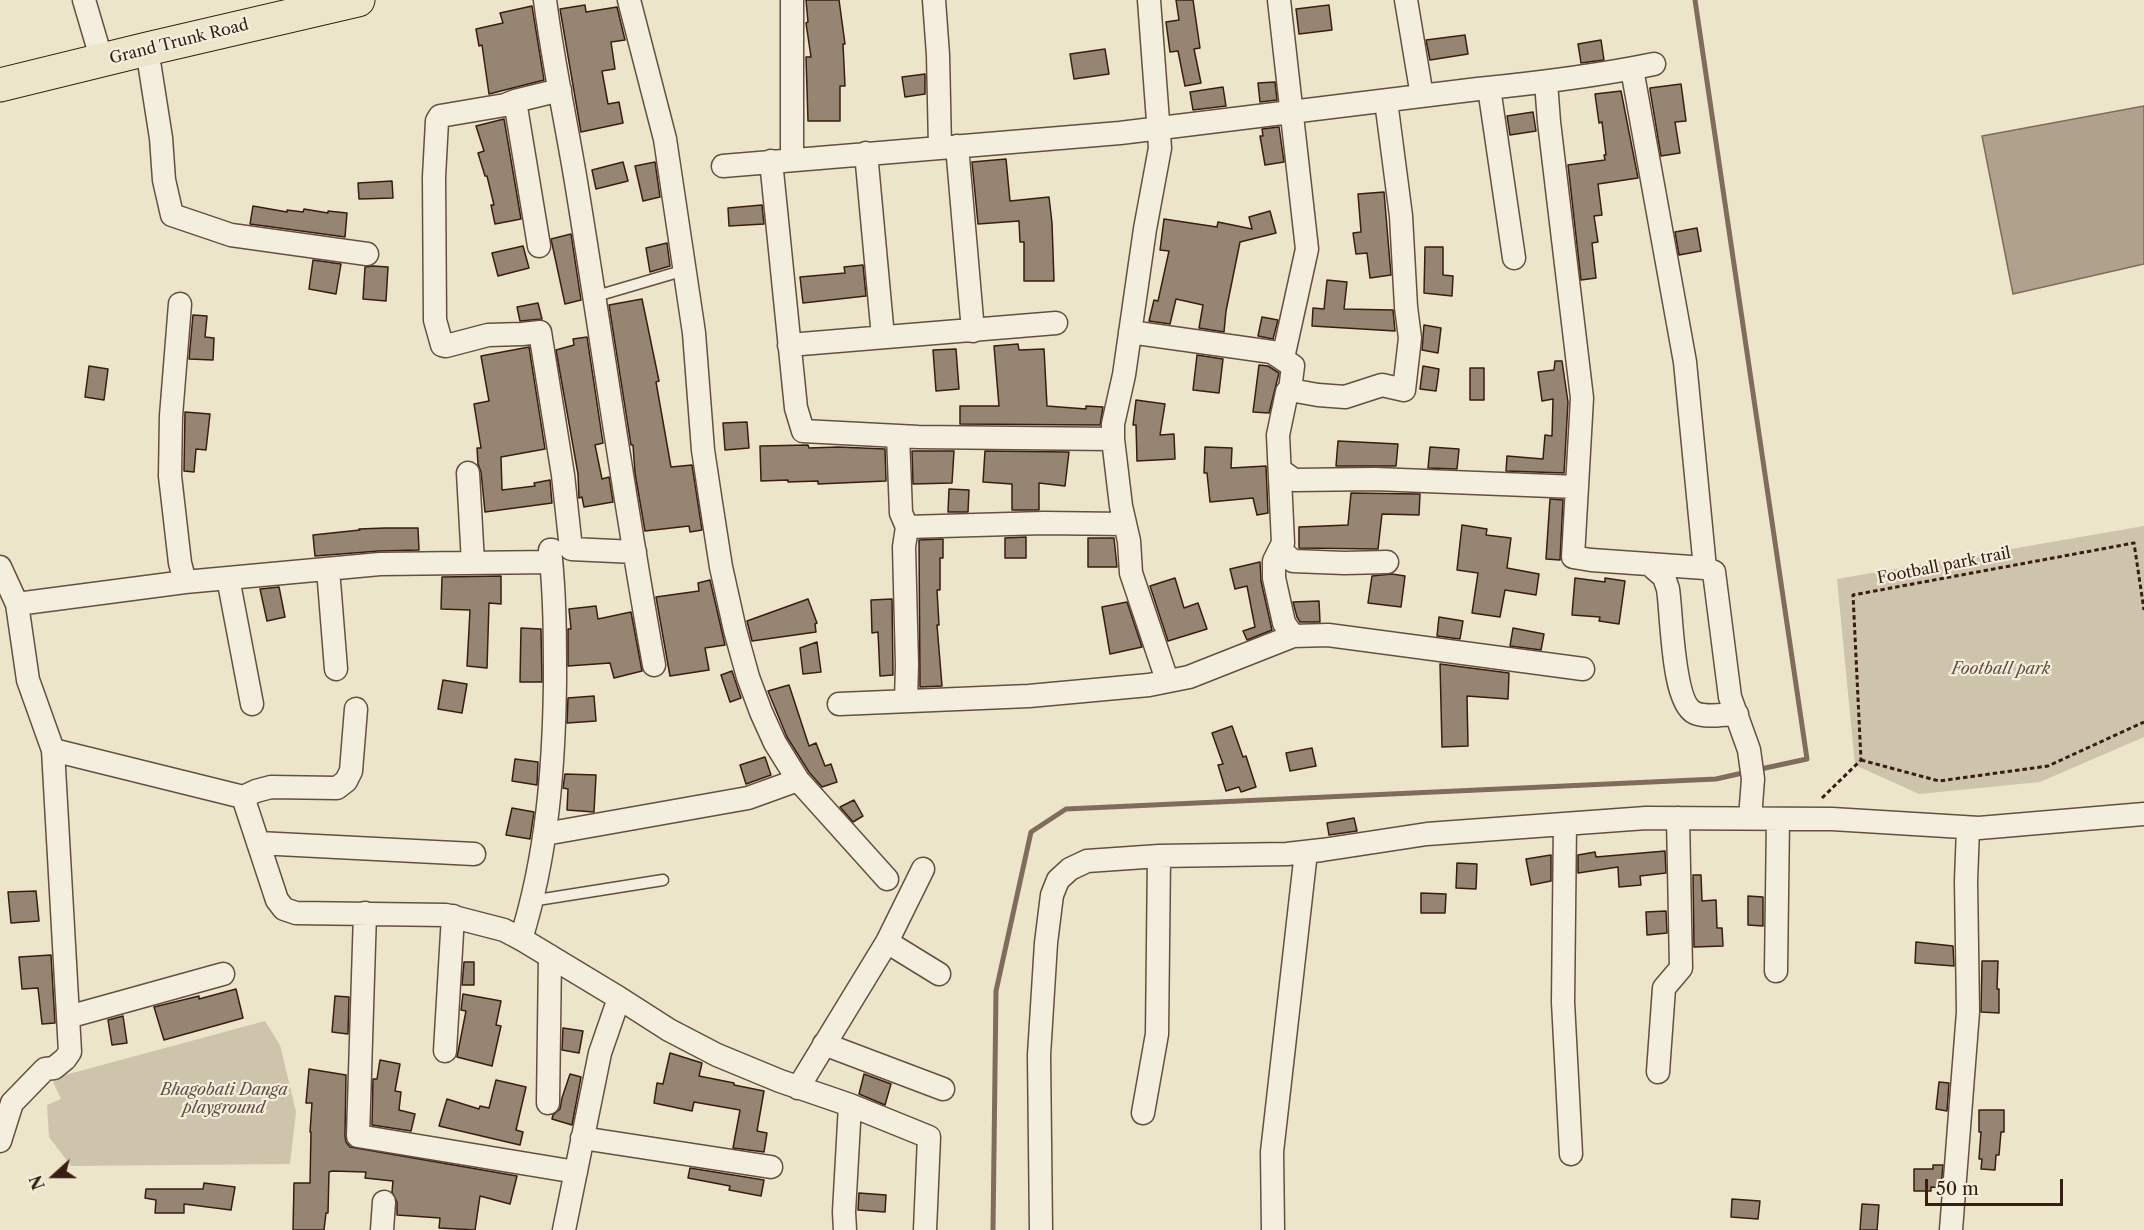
<!DOCTYPE html>
<html>
<head>
<meta charset="utf-8">
<style>
	body { margin:0 }
	#map { position:relative; width:2144px; height:1230px; overflow:hidden; background:#ede5ca; font-family:"Libre Caslon Text",serif }
	canvas { display:block }
	.north { position:absolute; left:24px; top:1146px; width:60px; height:60px; -webkit-text-stroke:4px #f3eedd; paint-order:stroke; rotate:249deg; font-size:16px; font-weight:700; line-height:24px; text-align:center; color:#381d13 }
	.north::after { content:''; display:block; margin:auto; width:21px; height:27px; background:#381d13; clip-path:polygon(50% 0,100% 100%,50% 72%,0 100%) }
	.scale { position:absolute; left:1925px; top:1179px; width:138px; height:27px; box-sizing:border-box; border:3px solid #381d13; border-top:0; padding-left:8px; font-size:18px; line-height:21px; white-space:nowrap; color:#381d13; -webkit-text-stroke:4px #f3eedd; paint-order:stroke }
</style>
</head>
<body>
<div id="map">
<canvas width="2144" height="1230"></canvas>
<div class="north">N</div>
<div class="scale">50 m</div>
</div>
<script>
const g = document.querySelector('canvas').getContext('2d');
g.lineJoin = 'round';
function fillPath(path, color) {
  g.fillStyle = color;
  g.fill(path, 'evenodd');
}
function strokePath(path, color, width, dash) {
  g.strokeStyle = color;
  g.lineWidth = width;
  g.lineCap = dash ? 'butt' : 'round';
  g.setLineDash(dash || []);
  g.stroke(path);
}
function drawText(font, color, halo, rows, align = 'center') {
  g.font = font + ' "Libre Caslon Text",serif';
  g.lineWidth = 4.5;
  g.setLineDash([]);
  g.textBaseline = 'middle';
  g.strokeStyle = halo;
  g.fillStyle = color;
  for (const [text, x, y, turn = 0] of rows) {
    g.save();
    g.translate(x, y);
    g.rotate((+turn || 0) * Math.PI / 180);
    g.textAlign = isNaN(turn) ? turn : align;
    if (halo) g.strokeText(text, 0, 0);
    g.fillText(text, 0, 0);
    g.restore();
  }
}
fillPath(new Path2D(`
	M2144,526V737L2040,782L1919,794L1855,765L1837,579Z
	M265,1021L280,1045L296,1112L290,1164L71,1166L49,1137L47,1105L61,1099L53,1082L65,1075Z`), '#cec3ab');
const water = new Path2D(`
	M2144,106V264L2013,294L1982,136Z`);
fillPath(water, '#afa18c');
strokePath(water, '#7f6c5c', 1.5);
strokePath(new Path2D(`
	M1695,0L1807,759L1756,770
	M993,1230L996,991L1031,832L1066,809L1716,779L1747,772`), '#7f6c5c', 5);
const building = new Path2D(`
	M806,0H839L845,44H843L845,86H840V121H808L806,57H811L806,23L808,22Z
	M1176,0H1193L1200,48L1194,49L1201,83L1185,86L1178,51L1170,52L1166,22L1179,20Z
	M585,5L586,12L617,7L625,40L611,42L615,69L602,71L608,104L619,102L623,123L581,132L560,9Z
	M1329,5L1332,30L1299,34L1296,9Z
	M532,6L544,80L489,94L482,45L479,46L476,29L503,23L500,13Z
	M1465,35L1468,54L1430,60L1426,40Z
	M1601,40L1604,60L1581,63L1578,44Z
	M1105,49L1109,74L1074,79L1070,54Z
	M925,74V94L905,97L902,77Z
	M1275,82L1277,100L1260,102L1258,83Z
	M1681,84L1686,121L1675,122L1680,153L1661,156L1650,90V88Z
	M1223,87L1226,106L1193,110L1190,92Z
	M1621,91L1638,178L1598,184L1602,215L1594,216L1598,242L1592,243L1596,278L1581,280L1568,165L1605,160L1604,155H1606L1602,122L1599,123L1595,94Z
	M1533,112L1536,131L1510,135L1507,116Z
	M504,119L521,219L495,224L491,205H494L487,176H485L478,153L484,151L476,126Z
	M1279,127L1284,162L1265,165L1260,136H1263L1262,129Z
	M1006,159L1010,201L1049,197L1052,223L1054,281H1024V242H1020L1019,221L978,224L972,162Z
	M623,162L628,181L596,189L592,170Z
	M655,162L660,197L643,201L635,166Z
	M392,181L393,198L359,199L358,183Z
	M1384,192L1391,275L1370,278L1367,253L1356,254L1353,233L1361,232L1358,194Z
	M762,205L764,224L729,226L728,208Z
	M253,206L287,212V210L303,212L304,209L328,213V211L347,213L345,237L250,224Z
	M1270,211L1276,233L1240,242L1226,311L1224,332L1199,328L1203,305L1176,299L1170,324L1149,321L1154,300L1158,301L1169,251L1160,250L1164,219L1217,227L1218,222L1252,229L1249,217Z
	M1697,228L1701,251L1679,255L1675,232Z
	M571,234L581,300L565,304L551,239Z
	M667,243L670,266L650,272L646,248Z
	M523,246L529,268L498,276L492,253Z
	M1425,247H1443V275L1453,276L1452,296L1424,293Z
	M313,260L341,264L336,294L309,289Z
	M863,265L866,296L803,303L800,277L845,273L844,267Z
	M373,266L388,267L386,301L363,299L365,267Z
	M1327,280L1347,282L1344,309L1393,310L1395,331L1312,326L1313,308L1324,309Z
	M642,299L659,381L656,382L671,467L692,465L702,530L690,532L689,526L645,531L635,473L633,445H631L609,305Z
	M538,303L542,319L520,321L517,307Z
	M193,315L207,316L205,337L214,338L213,360L189,359Z
	M1262,317L1278,320L1273,339L1258,336Z
	M1424,325L1441,328L1438,353L1422,350Z
	M587,337L603,443L595,445L602,479L609,477L613,502L584,507L582,497L579,498L578,474L556,350L574,345L573,339Z
	M1018,344L1019,350L1044,349L1047,406L1086,409V406L1103,407L1100,425L960,424V406H999L994,346Z
	M529,347L545,449L501,457L502,490L535,486L534,483L550,480L552,503L485,512L481,472L478,464L477,448H481L474,404L489,401L481,356Z
	M956,349L959,389L936,391L933,350Z
	M1197,355L1223,359L1219,393L1193,390Z
	M1555,361H1562L1568,402L1564,473L1506,471L1507,456L1543,459L1545,435L1552,436L1553,399L1542,401L1538,372L1554,370Z
	M1259,365L1268,366L1279,373L1269,413L1253,412Z
	M89,366L108,369L104,400L85,397Z
	M1423,366L1439,369L1436,391L1420,389Z
	M1470,368H1484V400H1470Z
	M1136,400L1165,404L1160,435L1174,434L1175,459L1137,461L1136,425H1133Z
	M185,412L210,414L206,450L196,449L194,472L184,471Z
	M747,422L749,448L725,450L723,423Z
	M1338,441L1398,444L1396,466H1336Z
	M808,445L809,448L838,447L885,449L886,481L818,484V481L788,482V480L761,481L760,446Z
	M1205,447L1232,448L1231,468L1266,466L1268,513L1257,515L1253,498L1210,502L1207,473H1204Z
	M1430,447L1459,449L1457,469L1428,468Z
	M912,451H954L952,483L913,484Z
	M985,451L1069,452L1065,486L1039,483V510H1012V484L983,482Z
	M949,489L969,490L968,512H948Z
	M1351,493L1420,494L1419,515L1382,514L1378,549L1299,548V527L1348,525Z
	M1550,499L1563,500L1560,560L1546,559Z
	M1462,525L1487,529L1486,535L1511,538L1507,568L1539,574L1536,595L1505,590L1500,617L1472,613L1478,573L1457,570Z
	M385,528H418L419,550L379,551L315,556L313,535L360,530L359,529Z
	M1026,537V558H1005V538Z
	M1088,538H1114L1117,567H1088Z
	M943,539V558H940V590H937L939,625H937L942,686L920,687L919,540Z
	M1260,562L1261,581L1272,630L1247,640L1243,631L1255,627L1247,586L1235,589L1230,569Z
	M1392,574L1405,576L1401,607L1368,603L1372,576Z
	M501,576V604L489,603L487,668L467,666L470,610L441,609L442,577Z
	M1175,578L1184,608L1198,603L1207,629L1168,641L1150,586Z
	M1575,578L1605,582V578L1625,581L1619,624L1599,621L1600,617L1572,615Z
	M710,580L725,645L705,648L709,670L670,676L656,597L699,591L698,583Z
	M279,587L285,617L267,621L260,589Z
	M808,599L817,623L815,624L816,632L752,641L747,621Z
	M892,599L893,675L880,676L878,632L872,633L871,600Z
	M1319,601L1320,622H1300L1297,617L1293,602Z
	M1127,602L1142,647L1110,654L1102,607Z
	M596,606L598,619L631,612L642,671L614,678L610,663L568,666V629H571L569,609Z
	M1439,617L1463,621L1460,639L1437,636Z
	M521,628L541,629L542,682H520Z
	M1513,628L1544,634L1541,650L1510,646Z
	M817,642L821,672L803,674L800,648Z
	M1440,664L1509,673L1508,699L1467,696L1468,746L1442,747Z
	M732,671L741,698L730,702L721,675Z
	M443,680L467,684L462,713L438,709Z
	M789,685L809,746L816,743L825,766L831,764L837,782L822,787L809,772L787,737L768,691Z
	M594,696L596,721L567,723L568,698Z
	M1232,726L1243,757L1246,756L1256,787L1241,792L1239,787L1226,791L1218,765L1223,764L1212,733Z
	M1312,748L1316,766L1290,771L1286,753Z
	M765,757L771,775L746,784L740,765Z
	M515,759L538,762L537,785L512,781Z
	M565,774L596,775L594,812L567,810L568,789L563,788Z
	M854,800L863,816L853,822L840,807Z
	M512,808L534,812L530,839L506,835Z
	M1354,818L1357,831L1329,835L1327,823Z
	M1665,851L1666,873L1640,876L1641,885L1619,887L1618,867L1578,873V855L1595,852L1596,857Z
	M1551,855V881L1531,885L1526,859Z
	M1457,863L1477,864L1476,889L1456,888Z
	M1693,875H1701L1702,901L1716,900L1717,928H1722L1723,946L1694,947Z
	M36,891L39,921L11,923L8,892Z
	M1421,893L1446,894L1445,913H1421Z
	M1748,896L1763,897V926L1748,925Z
	M1666,911L1667,933L1647,935L1646,912Z
	M1916,942L1953,946L1954,966L1915,963Z
	M51,955L55,1023L42,1024L38,988L22,989L19,957Z
	M1982,961H1998L1997,989H1999V1013L1981,1012Z
	M464,962H474V985H462Z
	M236,989L243,1018L164,1040L154,1007L199,996V999Z
	M463,994L501,1001L496,1025L501,1026L492,1066L457,1057L466,1011L461,1010Z
	M335,996L349,997L348,1034L332,1032Z
	M123,1016L127,1043L112,1045L108,1020Z
	M563,1028L583,1031L579,1053L562,1050Z
	M670,1053L702,1063L699,1076L734,1083V1085L764,1091L757,1131L767,1133L764,1152L733,1148L740,1110L694,1102L692,1111L654,1103L657,1083L663,1084Z
	M380,1060L400,1064L395,1091L401,1092L399,1110L415,1114L411,1131L372,1125L373,1079H377Z
	M309,1069L346,1075L345,1136L346,1142L350,1147L517,1176L510,1204L480,1196L475,1230L439,1228L440,1218L397,1215V1202L392,1192L393,1181L365,1178L366,1172L332,1171L329,1172L328,1213H326L324,1230H293L294,1183H310L311,1132H310L312,1103H306Z
	M570,1074L581,1077L572,1125L552,1119L553,1115L560,1109L562,1098Z
	M864,1074L891,1084L885,1105L859,1094Z
	M496,1080L526,1087L516,1130L523,1132L520,1145L439,1126L447,1099L479,1109L480,1106L489,1108Z
	M1939,1082L1949,1083L1947,1111L1936,1109Z
	M1979,1110H2004V1132H2001L1999,1155H1996L1995,1170L1981,1169L1982,1159H1979L1981,1132H1979Z
	M1933,1165H1943L1941,1188L1931,1187V1191H1914V1169H1933Z
	M690,1168L764,1180L761,1196L729,1190L730,1186L688,1178Z
	M204,1183L235,1187L231,1210L184,1204V1213H155L156,1200L145,1198L146,1189H203Z
	M859,1193L886,1195L885,1212L858,1210Z
	M1732,1199L1760,1201L1758,1219L1731,1217Z
	M1862,1204L1879,1205L1877,1230H1860Z`);
fillPath(building, '#968572');
strokePath(building, '#381d13', 1.5);
const lane = new Path2D(`
	M593,297L685,270
	M531,901L663,880`);
const street = new Path2D(`
	M84,0L102,61
	M545,0C553,63 567,126 577,188C603,347 625,506 654,665
	M629,0L665,139L694,333L703,450L711,503L721,567L735,630L748,677L761,712L775,743L798,780L887,879
	M934,0L938,55L940,147
	M1149,0L1160,148L1145,229L1124,375L1113,424V439L1121,506L1129,541L1131,573L1167,680
	M1279,0L1307,249L1283,358
	M1406,0L1422,96
	M147,49L161,138L164,180L172,215L231,235L367,254
	M1632,69L1685,362L1705,568
	M1546,82L1549,122L1582,398L1573,557L1591,560L1705,568L1714,572L1730,697L1749,750L1753,779L1750,818
	M1489,88L1514,258
	M560,90L515,101L505,105L440,116L437,121L434,177L435,320L442,345L446,346L488,335L522,334L540,332L563,475L571,549L635,552
	M515,101L539,246
	M957,146L973,331
	M866,153L883,337
	M792,159V0
	M771,161L796,408L803,431L918,437L1113,439
	M723,166L1120,133L1478,89C1538,83 1596,76 1654,64
	M180,304L171,416L170,476L180,563L185,582
	M1130,332L1272,352L1293,366L1290,390L1287,392L1278,435L1283,543L1274,561V578L1284,623L1293,636
	M789,345L1056,323
	M1290,390L1318,395L1345,397L1382,385L1404,390L1410,338L1406,307L1401,216L1386,101
	M898,436L901,513L907,527L904,547L907,665L906,700
	M1280,470L1294,480L1375,479L1577,487
	M468,473L473,563
	M907,527L1044,523L1125,524
	M1280,550L1293,561L1344,563L1387,562
	M1649,564L1664,577L1668,589C1672,614 1672,703 1695,713C1707,718 1725,714 1737,714
	M0,567L17,604L28,680L53,750L70,1052L65,1059L54,1068L45,1069L12,1103L0,1141
	M328,569L336,669
	M228,578L252,704
	M17,604L185,582L380,564L551,562
	M839,704L1029,696L1149,685L1189,677L1293,636L1328,635L1583,669
	M53,750L243,797L256,791L271,787L337,788L346,781L351,771L356,709
	M243,797L277,900L284,909L296,913L446,915L504,930L523,940L619,998L669,1030L717,1055L780,1081L850,1105L844,1212L845,1230
	M1565,824L1563,1002L1571,1154
	M545,834L748,798L798,780
	M258,843L474,854
	M365,913L358,1136L576,1172
	M521,939C547,856 554,768 555,682C555,638 555,594 550,550H552
	M887,942L939,974
	M1776,971L1778,819
	M68,1017L223,974
	M824,1044L943,1089
	M445,1051L453,916
	M1658,1072L1664,988L1681,968L1678,818
	M798,1088L887,942L923,869
	M548,1103L550,956
	M850,1105L929,1137L925,1230
	M1143,1113L1157,1034L1159,856
	M582,1138L771,1167
	M382,1230L384,1202
	M564,1230L600,1053L619,998
	M1041,1230L1039,1055L1046,943L1052,895L1058,880L1070,869L1087,861L1159,856L1287,854L1322,850L1427,834L1646,818L1832,819L1979,828L2144,814
	M1273,1230L1272,1152L1306,852
	M1951,1230L1968,1012L1966,881L1968,828`);
const primary = new Path2D(`
	M0,85L147,49L358,0`);
strokePath(lane, '#654f41', 13);
strokePath(street, '#654f41', 25);
strokePath(primary, '#381d13', 35);
strokePath(new Path2D(`
	M1861,760L1939,781L2048,766L2144,722
	M1822,798L1861,760L1853,595L2134,543L2144,610`), '#381d13', 3, [4.5, 3]);
strokePath(lane, '#f3eedd', 10);
strokePath(street, '#f3eedd', 22);
strokePath(primary, '#ede5ca', 33);
drawText('16px', '#381d13', '#f3eedd', [
	["Grand Trunk Road",179,42,-14],
	["Football park trail",1944,566,-11]
]);
drawText('italic 16px', '#654f41', '#f3eedd', [
	["Football park",2001,669],
	["Bhagobati Danga",224,1090],
	["playground",224,1108]
]);
</script>
</body>
</html>
